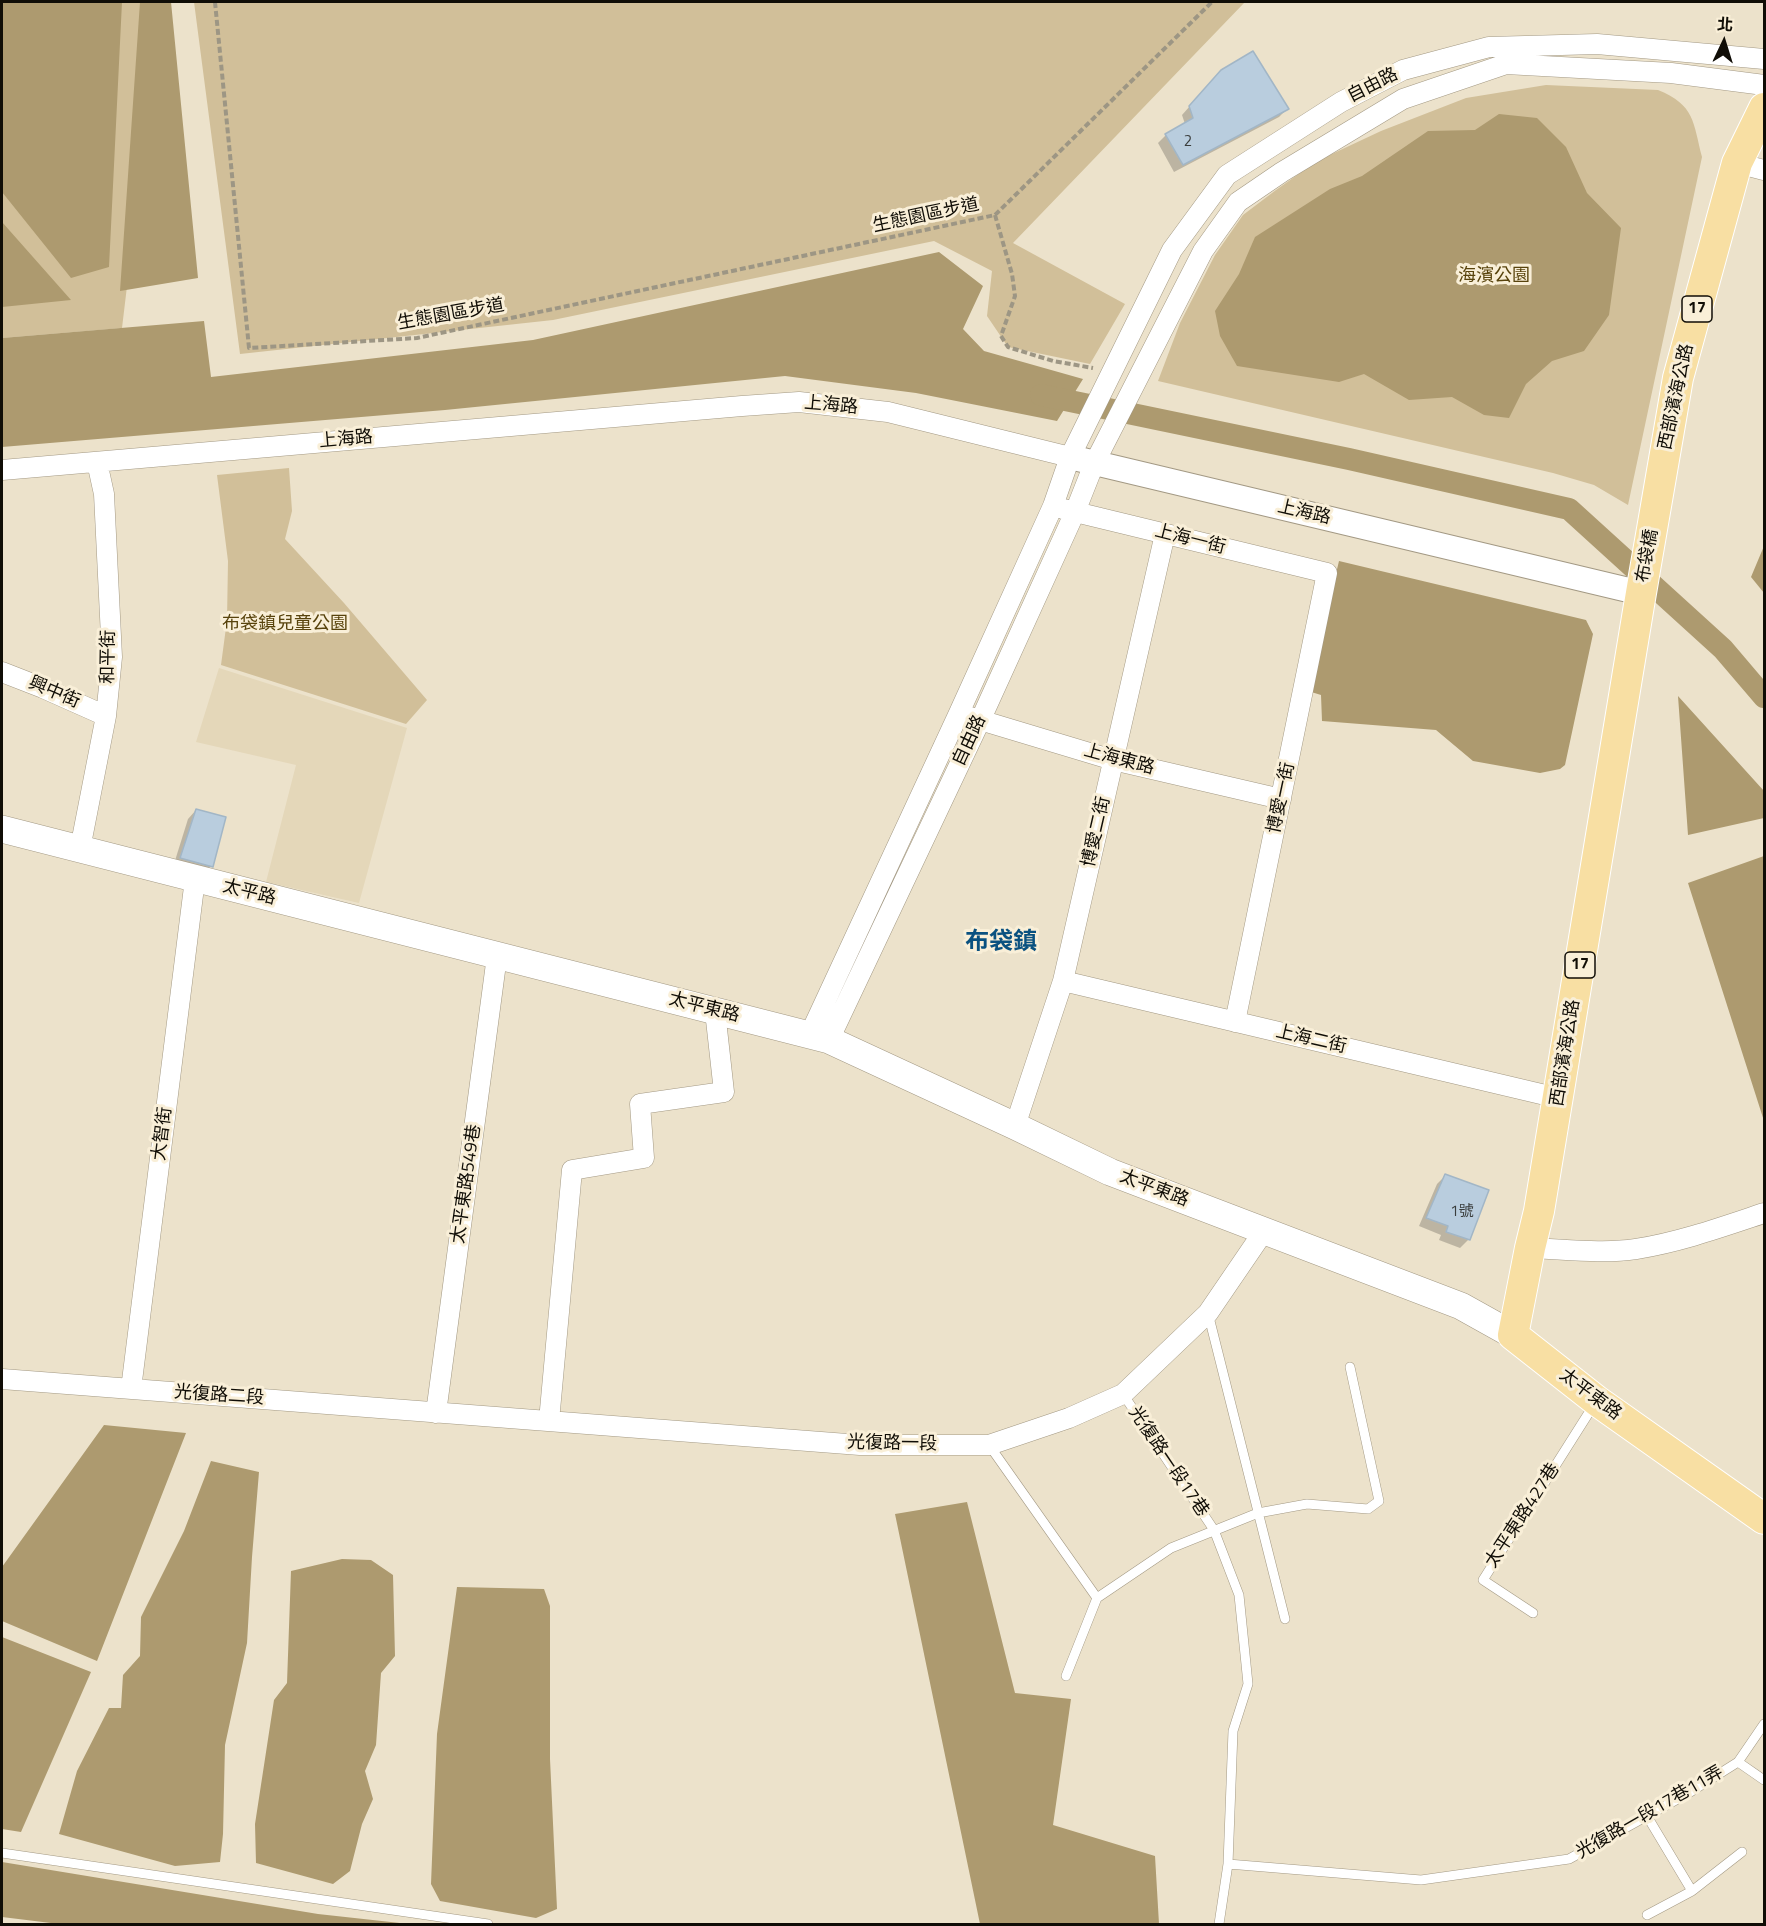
<!DOCTYPE html>
<html>
<head>
<meta charset="utf-8">
<style>
	body { margin:0 }
	#map { position:relative; width:1766px; height:1926px; overflow:hidden; background:#ece2cb; font-family:"Titillium Web","Noto Sans TC",sans-serif }
	canvas { display:block }
	.frame { position:absolute; inset:0; border:3px solid #100d06; pointer-events:none }
	.north { position:absolute; left:1694px; top:12px; width:60px; height:60px; -webkit-text-stroke:4px #f9efd8; paint-order:stroke; rotate:4deg; font-size:16px; font-weight:700; line-height:24px; text-align:center; color:#100d06 }
	.north::after { content:''; display:block; margin:auto; width:21px; height:27px; background:#100d06; clip-path:polygon(50% 0,100% 100%,50% 72%,0 100%) }
</style>
</head>
<body>
<div id="map">
<canvas width="1766" height="1926"></canvas>
<div class="frame"></div>
<div class="north">北</div>
</div>
<script>
const g = document.querySelector('canvas').getContext('2d');
g.lineJoin = 'round';
function fillPath(path, color) {
  g.fillStyle = color;
  g.fill(path, 'evenodd');
}
function strokePath(path, color, width, dash) {
  g.strokeStyle = color;
  g.lineWidth = width;
  g.lineCap = dash ? 'butt' : 'round';
  g.setLineDash(dash || []);
  g.stroke(path);
}
function drawText(font, color, halo, rows, align = 'center') {
  g.font = font + ' "Titillium Web","Noto Sans TC",sans-serif';
  g.lineWidth = 6;
  g.setLineDash([]);
  g.textBaseline = 'middle';
  g.strokeStyle = halo;
  g.fillStyle = color;
  for (const [text, x, y, turn = 0] of rows) {
    g.save();
    g.translate(x, y);
    g.rotate((+turn || 0) * Math.PI / 180);
    g.textAlign = isNaN(turn) ? turn : align;
    if (halo) g.strokeText(text, 0, 0);
    g.fillText(text, 0, 0);
    g.restore();
  }
}
fillPath(new Path2D(`
	M219,668L407,728L359,903L266,882L296,765L196,742Z`), '#e4d7b9');
fillPath(new Path2D(`
	M2,2H161L122,328L2,338Z
	M194,2H1245L1013,243L1125,304L1090,364L1008,347L987,316L992,271L934,241L553,320L240,354Z
	M1546,85L1658,90C1695,105 1693,122 1702,157L1628,505L1594,485L1553,473L1158,381L1180,323L1215,255L1243,215L1276,190L1317,161L1381,131L1466,98Z
	M289,468L292,511L285,539L344,603L427,700L406,724L221,665L227,620L228,561L217,475Z`), '#d1bf99');
fillPath(new Path2D(`
	M2,2H122L109,267L71,278L2,192Z
	M140,2H171L198,278L120,291Z
	M1499,114L1537,118L1566,147L1587,193L1621,228L1609,315L1584,351L1552,361L1526,384L1509,418L1484,415L1452,397L1409,400L1364,374L1339,382L1237,366L1220,336L1215,311L1239,274L1255,237L1330,189L1362,176L1428,131L1475,130Z
	M2,222L71,300L2,307Z
	M939,252L983,286L963,329L984,351L1083,379L1057,421L916,393L785,376L445,410L2,447V338L204,321L211,377L533,340Z
	M1764,546V593L1751,577Z
	M1339,561L1586,620L1593,634L1565,765L1560,769L1540,773L1473,761L1436,730L1322,721L1321,695L1308,691Z
	M1678,696L1764,791V818L1688,835Z
	M1764,856V1121L1688,883Z
	M104,1425L186,1433L97,1661L2,1621V1567Z
	M211,1461L259,1472L252,1557L247,1643L225,1745L223,1834L220,1862L175,1866L59,1834L77,1771L109,1708H121L123,1675L140,1656L141,1617L184,1531Z
	M967,1502L1015,1693L1071,1699L1053,1825L1155,1856L1159,1924H980L895,1514Z
	M342,1559L371,1560L393,1575L395,1656L381,1673L376,1745L365,1771L373,1799L362,1824L350,1871L333,1884L256,1863L255,1824L274,1700L287,1683L291,1571Z
	M457,1587L544,1589L550,1606V1759L557,1909L536,1918L440,1901L431,1884L437,1734Z
	M2,1637L91,1672L21,1832L2,1829Z
	M2,1862L318,1914L409,1924H59L2,1917Z`), '#ad9a6f');
fillPath(new Path2D(`
	M1213,80L1287,109L1279,117L1174,172L1158,143L1166,135L1185,124L1182,115Z
	M196,810L211,866L203,874L173,867L188,819Z
	M1445,1176L1469,1239L1460,1248L1439,1240L1441,1235L1419,1226L1437,1184Z`), '#0003');
strokePath(new Path2D(`
	M1041,395L1349,459L1569,509L1723,649L1764,697`), '#ad9a6f', 22);
const building = new Path2D(`
	M1253,51L1289,109L1183,165L1165,134L1193,118L1189,106L1221,70Z
	M196,809L226,817L213,867L180,858Z
	M1445,1174L1489,1190L1470,1240L1446,1232L1448,1226L1426,1218Z`);
fillPath(building, '#b9cdde');
strokePath(building, '#a2b6c6', 1.5);
const service = new Path2D(`
	M1208,1313L1285,1619
	M1123,1394L1214,1530L1239,1595L1248,1684L1233,1731L1228,1864L1219,1924
	M989,1445L1097,1598
	M1533,1613L1483,1580L1595,1403
	M1066,1676L1097,1598L1171,1548L1258,1513L1307,1504L1368,1509L1379,1501L1350,1367
	M1738,1762L1764,1780
	M1647,1816L1692,1891L1647,1915
	M2,1853L488,1924
	M1228,1864L1421,1880L1569,1859L1692,1791L1738,1762L1764,1724
	M1692,1891L1742,1852`);
const minor = new Path2D(`
	M1737,163L1764,170
	M2,470L742,406L799,402L888,412L1070,457
	M1063,509L1327,573L1235,1022
	M2,672L43,688L106,716
	M970,717L1113,760L1281,799
	M80,849L106,716L112,657L104,494L97,462
	M1063,981L1558,1098
	M810,1034L959,713L1053,506L1070,457L1172,250L1227,175L1341,102L1403,70L1489,47L1597,44L1764,59
	M829,1040L980,721L1075,512L1094,464L1203,251L1238,202L1282,172L1403,99L1506,64L1671,73L1764,85
	M1015,1126L1063,981L1165,534
	M1530,1248C1563,1249 1603,1254 1636,1249C1680,1242 1722,1227 1764,1213
	M2,1379L860,1445H989L1069,1418L1123,1394L1208,1313L1264,1231
	M131,1389L195,879
	M436,1413L497,956
	M549,1421L572,1170L644,1158L640,1104L724,1092L715,1011`);
const tertiary = new Path2D(`
	M1070,457L1641,593`);
const secondary = new Path2D(`
	M2,829L829,1040L1015,1126L1110,1172L1461,1306L1513,1335`);
const primary = new Path2D(`
	M1764,108L1737,163L1678,378L1641,593L1539,1211L1530,1248L1513,1335L1597,1401L1764,1519`);
strokePath(service, '#a39984', 10);
strokePath(minor, '#a39984', 21);
strokePath(tertiary, '#a39984', 26);
strokePath(secondary, '#a39984', 28);
strokePath(primary, '#fff', 32);
strokePath(new Path2D(`
	M215,2L249,348L417,338L995,215L1212,2
	M995,215L1012,274L1015,296L1001,336L1008,347L1053,361L1093,368`), '#9d9684', 4, [6, 3]);
strokePath(service, '#fff', 9);
strokePath(minor, '#fff', 20);
strokePath(tertiary, '#fff', 24);
strokePath(secondary, '#fff', 27);
strokePath(primary, '#f8dfa3', 30);
drawText('15px', '#3a3d3c', null, [
	["2",1188,142],
	["1號",1462,1212]
]);
for (const [x, y, w] of [
	[1697,309,30],
	[1580,965,30]
]) {
  const box = new Path2D();
  box.roundRect(x - w / 2, y - 13, w, 26, 4.5);
  g.fillStyle = '#f9efd8';
  g.fill(box);
  strokePath(box, '#100d06', 1.5);
}
drawText('bold 16px', '#100d06', null, [
	["17",1697,309],
	["17",1580,965]
]);
drawText('18px', '#100d06', '#f9efd8', [
	["自由路",1373,86,-27],
	["生態園區步道",926,216,-12],
	["生態園區步道",451,315,-10],
	["西部濱海公路",1677,397,-78],
	["上海路",831,406,5],
	["上海路",346,440,-5],
	["上海路",1304,513,13],
	["上海一街",1190,540,14],
	["布袋橋",1648,556,-80],
	["和平街",109,657,-89],
	["興中街",54,693,23],
	["自由路",970,741,-65],
	["上海東路",1119,760,15],
	["博愛一街",1282,798,-78],
	["博愛二街",1097,832,-77],
	["太平路",249,893,14],
	["太平東路",704,1008,14],
	["上海二街",1311,1040,13],
	["西部濱海公路",1566,1053,-81],
	["大智街",163,1134,-83],
	["太平東路549巷",467,1184,-82],
	["太平東路",1154,1189,21],
	["太平東路",1590,1395,37],
	["光復路二段",219,1396,4],
	["光復路一段",892,1444,1],
	["光復路一段17巷",1168,1462,56],
	["太平東路427巷",1523,1516,-57],
	["光復路一段17巷11弄",1650,1813,-30]
]);
drawText('18px', '#58430c', '#f9efd8', [
	["海濱公園",1494,277],
	["布袋鎮兒童公園",285,625]
]);
drawText('bold 24px', '#0a5180', '#f9efd8', [
	["布袋鎮",1001,943]
]);
</script>
</body>
</html>
